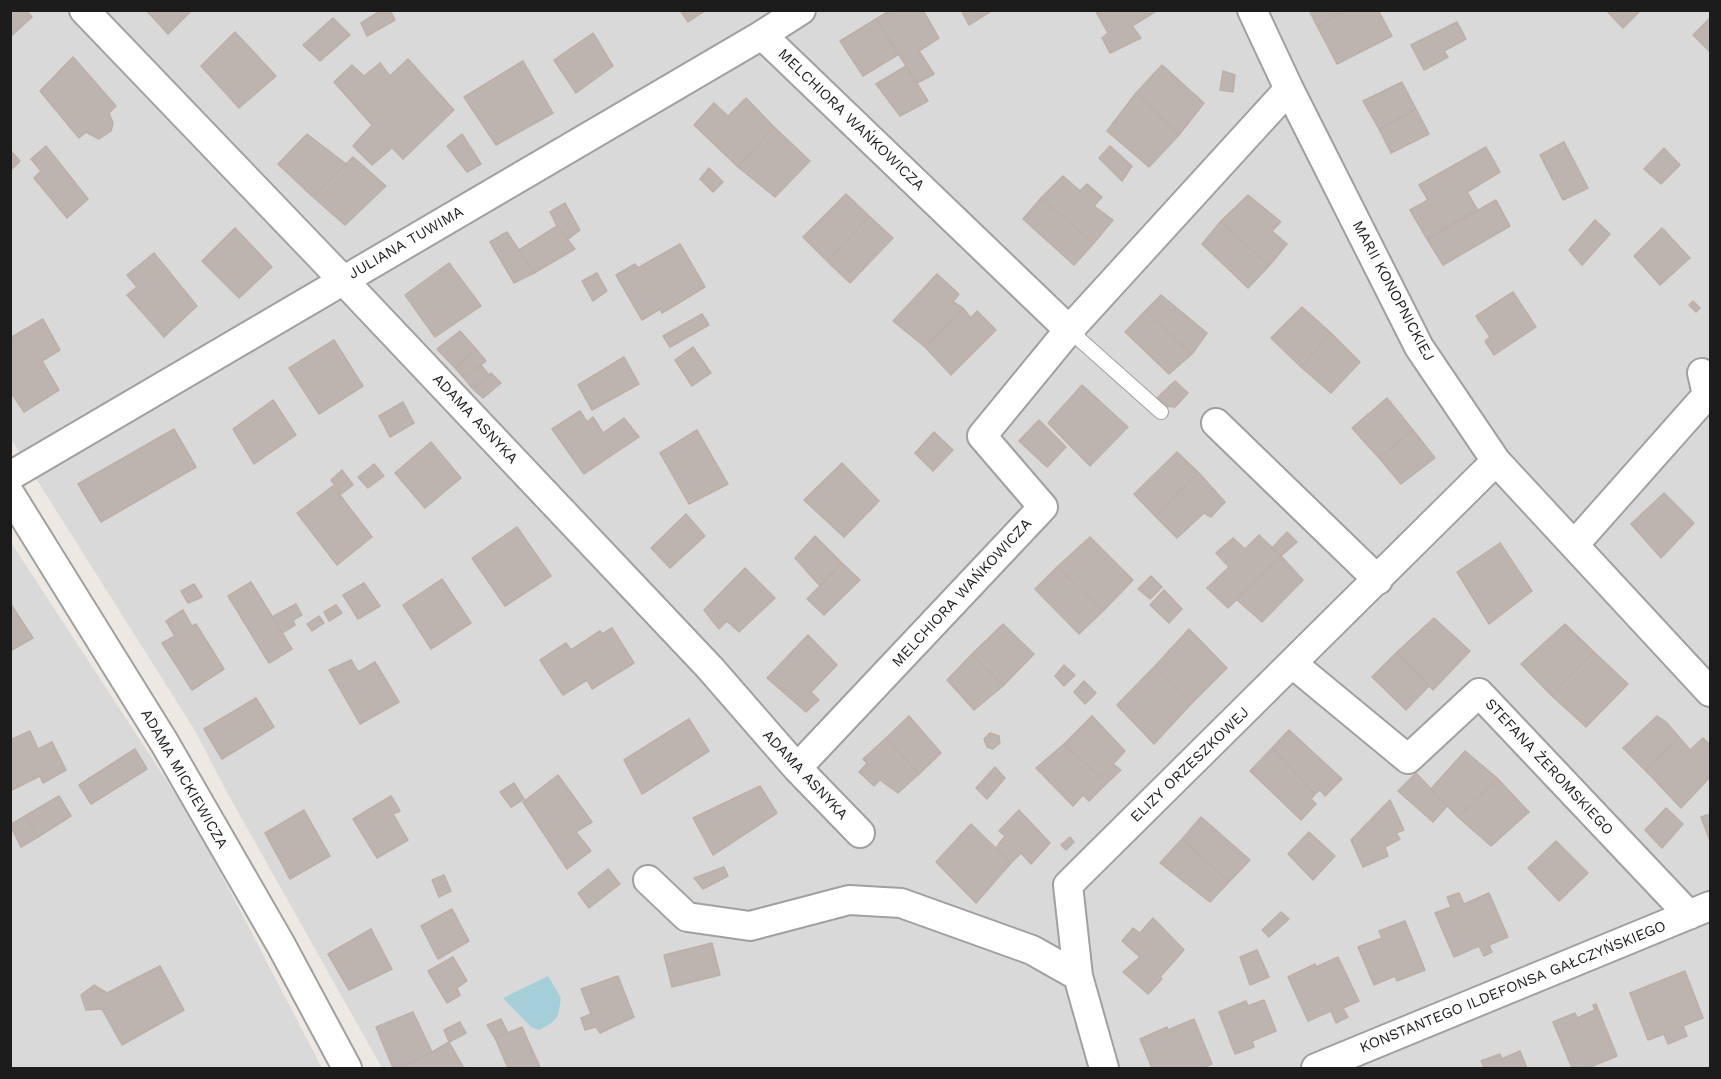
<!DOCTYPE html>
<html>
<head>
<meta charset="utf-8">
<style>
	body { margin:0 }
	#map { position:relative; width:1721px; height:1079px; overflow:hidden; background:#ede9e2; font-family:"Work Sans",sans-serif }
	canvas { display:block }
	.frame { position:absolute; inset:0; border:12px solid #1c1c1c; pointer-events:none }
</style>
</head>
<body>
<div id="map">
<canvas width="1721" height="1079"></canvas>
<div class="frame"></div>
</div>
<script>
const g = document.querySelector('canvas').getContext('2d');
g.lineJoin = 'round';
function fillPath(path, color) {
  g.fillStyle = color;
  g.fill(path, 'evenodd');
}
function strokePath(path, color, width, dash) {
  g.strokeStyle = color;
  g.lineWidth = width;
  g.lineCap = dash ? 'butt' : 'round';
  g.setLineDash(dash || []);
  g.stroke(path);
}
function drawText(font, color, halo, rows, align = 'center') {
  g.font = font + ' "Work Sans",sans-serif';
  g.lineWidth = 4.5;
  g.setLineDash([]);
  g.textBaseline = 'middle';
  g.strokeStyle = halo;
  g.fillStyle = color;
  for (const [text, x, y, turn = 0] of rows) {
    g.save();
    g.translate(x, y);
    g.rotate((+turn || 0) * Math.PI / 180);
    g.textAlign = isNaN(turn) ? turn : align;
    if (halo) g.strokeText(text, 0, 0);
    g.fillText(text, 0, 0);
    g.restore();
  }
}
fillPath(new Path2D(`
	M10,11H1710V1068H382L228,794L194,729L11,439Z
	M10,541L195,824L322,1068H11Z`), '#dad9d9');
fillPath(new Path2D(`
	M548,976L561,998C558,1018 559,1020 539,1030L531,1027L503,998Z`), '#a5cfd8');
const building = new Path2D(`
	M10,10H26L32,17L10,37Z
	M146,10H192L168,34Z
	M382,10H390L395,20L367,36L361,23Z
	M680,10H706L688,22Z
	M891,10H923L939,38L919,51L934,74L917,83L876,19Z
	M961,10H993L969,25Z
	M1095,10H1158L1132,26L1141,38L1110,53L1102,38L1108,33Z
	M1309,10H1346L1317,26Z
	M1346,10H1378L1392,36L1337,64L1317,26Z
	M1606,10H1641L1623,28Z
	M333,18L350,35L320,61L303,45Z
	M1710,18V52L1693,35Z
	M876,19L899,54L863,76L840,41Z
	M1457,22L1466,39L1444,51L1448,57L1424,70L1411,45Z
	M235,32L276,76L239,108L201,66Z
	M593,33L613,66L576,93L554,60Z
	M73,57L116,106L109,113L113,123L111,131L99,139L86,132L79,138L40,91Z
	M408,59L454,110L403,159L392,148L372,165L353,146L372,125L334,82L352,65L364,76L380,63L390,76Z
	M523,61L553,113L496,145L464,97Z
	M1162,65L1204,103L1179,135L1136,93Z
	M906,66L928,101L900,116L876,84Z
	M1223,71L1235,75L1233,92L1220,90Z
	M1402,82L1416,109L1379,129L1363,101Z
	M1136,93L1179,135L1149,167L1107,131Z
	M746,98L774,127L738,167L694,125L714,103L728,116Z
	M1416,109L1429,134L1391,153L1379,129Z
	M774,127L810,161L775,197L738,167Z
	M307,134L346,164L313,197L278,164Z
	M462,134L481,164L467,172L447,146Z
	M1564,142L1588,188L1563,200L1540,155Z
	M46,146L88,199L67,218L34,178L41,171L31,159Z
	M1110,146L1132,166L1122,181L1099,158Z
	M1486,147L1500,172L1467,192L1477,209L1427,239L1410,210L1428,200L1419,185Z
	M1664,148L1680,165L1661,184L1644,169Z
	M10,150L20,161L11,170H10Z
	M353,157L386,186L345,225L313,197Z
	M709,168L723,182L713,192L700,179Z
	M1063,176L1080,191L1087,184L1102,197L1094,206L1113,220L1094,243L1041,198Z
	M846,194L869,216L827,261L803,237Z
	M1248,195L1281,222L1272,231L1287,244L1269,266L1221,221Z
	M1041,198L1094,243L1074,265L1023,219Z
	M1496,200L1510,226L1443,265L1427,239Z
	M565,203L580,230L568,239L557,226L550,212Z
	M869,216L893,238L850,283L827,261Z
	M1595,220L1610,234L1582,265L1569,250Z
	M1221,221L1269,266L1248,288L1202,244Z
	M557,226L575,249L534,273L519,250Z
	M235,228L272,267L239,298L202,261Z
	M1662,228L1690,258L1660,285L1634,256Z
	M507,232L534,273L514,283L490,242Z
	M680,244L705,287L662,313L660,309L642,320L616,275L635,264L638,268Z
	M154,253L197,306L164,337L127,295L137,287L127,275Z
	M449,263L481,306L435,337L405,295Z
	M597,273L607,291L593,301L582,281Z
	M937,274L959,294L953,302L963,308L925,347L893,321Z
	M1513,292L1536,327L1494,355L1485,341L1490,337L1476,316Z
	M1161,295L1207,333L1192,354L1145,311Z
	M1693,301L1700,308L1696,312L1689,305Z
	M1302,307L1331,333L1301,367L1271,338Z
	M963,308L971,318L977,311L996,330L951,375L925,347Z
	M1145,311L1192,354L1169,374L1125,332Z
	M702,314L709,325L670,347L663,336Z
	M43,319L60,350L42,361L59,390L24,412L10,391V338Z
	M460,331L476,349L455,368L437,349Z
	M1331,333L1360,362L1331,393L1301,367Z
	M334,340L363,386L319,414L289,368Z
	M693,347L711,373L692,386L675,360Z
	M476,349L486,361L464,378L455,368Z
	M624,357L639,384L592,410L578,385Z
	M481,365L489,375L473,389L464,378Z
	M491,373L501,383L483,398L473,389Z
	M1175,381L1188,393L1175,407L1164,406L1157,398Z
	M1082,385L1128,427L1090,466L1048,423Z
	M1387,398L1413,430L1379,458L1352,428Z
	M273,400L296,435L254,464L233,429Z
	M403,402L414,423L390,437L379,416Z
	M580,411L587,422L593,417L603,433L624,418L639,437L584,474L552,429Z
	M1039,420L1066,447L1047,467L1019,441Z
	M174,429L196,467L101,522L78,484Z
	M697,430L728,484L689,504L660,453Z
	M1413,430L1435,458L1401,484L1379,458Z
	M934,432L953,450L933,471L915,453Z
	M431,442L461,478L425,508L395,473Z
	M1177,452L1198,472L1155,516L1134,494Z
	M842,463L879,501L844,537L804,500Z
	M374,464L384,476L368,488L358,477Z
	M342,470L353,485L341,494L331,480Z
	M1198,472L1225,502L1211,517L1204,513L1177,538L1155,516Z
	M333,486L372,537L337,565L297,513Z
	M1664,493L1694,523L1661,558L1631,524Z
	M686,514L705,536L670,568L651,548Z
	M517,527L551,576L505,606L472,558Z
	M1287,532L1297,542L1281,556L1272,548Z
	M1259,535L1281,556L1228,608L1207,588L1229,567L1216,553L1233,538L1245,549Z
	M815,536L842,563L820,586L795,558Z
	M1090,537L1133,580L1103,611L1057,567Z
	M1500,543L1532,591L1489,624L1457,572Z
	M1281,556L1303,580L1262,622L1236,599Z
	M842,563L860,580L824,615L807,599Z
	M1057,567L1103,611L1079,634L1035,589Z
	M745,568L775,598L739,632L727,621L719,629L704,610Z
	M1151,576L1162,587L1150,599L1138,589Z
	M442,579L471,623L431,649L403,605Z
	M251,582L292,649L269,663L228,596Z
	M364,583L380,606L358,619L343,595Z
	M194,584L202,597L188,603L181,591Z
	M1164,590L1182,609L1169,623L1150,605Z
	M10,603L33,638L10,651Z
	M296,604L302,615L293,620L295,625L282,633L272,617Z
	M336,605L342,613L329,621L324,612Z
	M183,610L192,626L196,624L224,669L192,690L162,643L175,636L166,621Z
	M319,616L324,623L312,631L307,624Z
	M1434,618L1470,651L1433,690L1397,652Z
	M1003,624L1034,654L1003,686L972,654Z
	M1565,624L1594,652L1551,695L1521,664Z
	M612,628L634,663L592,689L587,680L563,695L540,660L566,643L571,650L600,631L602,634Z
	M1189,629L1227,668L1192,703L1155,666Z
	M808,635L837,665L811,692L819,700L806,712L767,678Z
	M1397,652L1429,686L1406,710L1372,677Z
	M1594,652L1628,684L1586,727L1551,695Z
	M972,654L1003,686L974,710L947,680Z
	M351,660L358,672L375,662L399,702L360,724L329,670Z
	M1064,665L1075,675L1064,686L1055,676Z
	M1155,666L1192,703L1154,744L1117,705Z
	M1084,681L1096,693L1085,704L1074,692Z
	M256,698L274,727L222,759L204,729Z
	M909,716L941,753L919,774L886,738Z
	M1092,716L1125,751L1113,764L1121,770L1107,783L1064,744Z
	M1657,716L1666,722L1679,737L1646,771L1623,748Z
	M689,719L709,751L642,794L624,760Z
	M1289,730L1342,779L1325,796L1320,790L1315,794L1272,748Z
	M30,731L38,749L52,742L66,770L43,783L40,776L10,791V740Z
	M990,733L999,736L1000,743L993,749L987,747L984,739Z
	M1679,737L1690,750L1703,738L1710,745V777L1681,808L1646,771Z
	M886,738L919,774L898,793L880,780L874,786L859,772L867,763L863,759Z
	M1064,744L1107,783L1089,801L1083,795L1073,806L1036,768Z
	M1272,748L1315,794L1311,799L1316,804L1301,820L1250,771Z
	M135,749L147,769L91,804L79,785Z
	M1465,751L1497,778L1458,817L1431,789Z
	M995,767L1005,778L987,799L976,788Z
	M1416,773L1447,806L1433,822L1398,791Z
	M558,775L592,822L576,832L591,851L567,869L523,802Z
	M1497,778L1529,812L1491,846L1458,817Z
	M514,783L524,799L511,807L500,792Z
	M760,786L777,813L713,855L693,818Z
	M59,796L71,816L38,837L25,816Z
	M391,796L400,811L393,814L408,840L377,858L353,819Z
	M1390,800L1404,830L1396,833L1400,839L1385,847L1388,856L1363,867L1351,840Z
	M1666,808L1683,824L1662,848L1645,830Z
	M304,810L330,856L290,879L265,833Z
	M1019,810L1050,843L1031,864L1021,853L1011,863L996,848L1005,836L999,831Z
	M1710,814V841L1701,817Z
	M25,816L38,837L21,847L10,825Z
	M1201,817L1250,860L1229,882L1182,839Z
	M971,824L1011,863L976,903L936,862Z
	M1309,832L1335,856L1313,880L1288,854Z
	M1070,837L1074,842L1066,850L1061,845Z
	M1182,839L1229,882L1210,902L1160,863Z
	M1556,841L1588,873L1559,901L1528,868Z
	M724,867L728,876L703,889L694,878Z
	M608,869L620,884L589,908L578,893Z
	M444,875L451,891L439,897L432,880Z
	M1459,893L1464,904L1489,893L1508,937L1489,945L1492,952L1484,956L1479,946L1454,957L1435,913L1451,907L1447,897Z
	M452,909L469,941L438,959L421,926Z
	M1281,912L1289,919L1269,937L1262,930Z
	M1153,918L1184,950L1160,977L1162,979L1148,994L1123,972L1140,957L1122,941L1133,928L1140,933Z
	M1405,921L1425,970L1397,981L1395,976L1374,985L1358,947L1382,938L1379,931Z
	M371,929L392,969L349,990L328,954Z
	M712,943L720,975L672,987L664,955Z
	M1257,950L1269,977L1250,985L1240,957Z
	M453,957L467,981L457,988L460,995L447,1003L428,971Z
	M1338,957L1359,1001L1343,1008L1348,1017L1336,1023L1331,1011L1308,1021L1288,977L1315,964L1316,967Z
	M160,966L184,1010L122,1045L102,1009L86,1010L81,995L94,985L107,993Z
	M1685,971L1703,1018L1683,1026L1687,1036L1668,1044L1664,1034L1648,1040L1630,993Z
	M618,976L634,1017L600,1033L596,1027L585,1030L581,1018L591,1014L581,989Z
	M1264,1000L1276,1031L1252,1041L1254,1047L1235,1054L1219,1012L1246,1001L1248,1006Z
	M1596,1004L1617,1056L1588,1068H1572L1553,1022L1575,1013L1577,1018L1595,1010L1593,1005Z
	M413,1012L432,1052L399,1068H393L376,1027Z
	M501,1019L508,1033L495,1038L487,1025Z
	M1194,1019L1212,1064L1202,1068H1152L1140,1039L1167,1027L1168,1030Z
	M460,1022L466,1033L449,1042L444,1030Z
	M522,1027L540,1067L538,1068H508L495,1038Z
	M449,1042L464,1068H399L432,1052Z
	M1520,1051L1527,1068H1484L1481,1061L1500,1054L1502,1059Z`);
fillPath(building, '#bdb4af');
strokePath(building, '#bdafa6', 1.5);
const lane = new Path2D(`
	M1069,330L1161,412`);
const street = new Path2D(`
	M84,10L343,280L710,668L797,768L860,833
	M1252,10L1289,89L1419,347L1496,461L1710,692
	M762,35L1069,330
	M1216,423L1378,580
	M10,476L762,35L801,10
	M10,494L164,742L281,945L347,1068
	M1574,545L1707,395L1702,373
	M1293,664L1408,759L1479,693L1689,915
	M797,768L1043,507L982,436L1069,330L1289,89
	M648,880L687,917L750,926L849,900L901,903L1032,950L1078,976
	M1104,1068L1078,976L1068,885L1496,461
	M1316,1068L1710,906`);
strokePath(lane, '#a0a0a0', 16);
strokePath(street, '#a0a0a0', 32);
strokePath(lane, '#fff', 14);
strokePath(street, '#fff', 28);
drawText('15px', '#1c1c1c', '#fff', [
	["MELCHIORA WAŃKOWICZA",851,120,44],
	["JULIANA TUWIMA",406,243,-30],
	["MARII KONOPNICKIEJ",1393,291,62],
	["ADAMA ASNYKA",475,419,47],
	["MELCHIORA WAŃKOWICZA",962,593,-47],
	["ELIZY ORZESZKOWEJ",1190,765,-44],
	["STEFANA ŻEROMSKIEGO",1549,767,47],
	["ADAMA ASNYKA",805,775,47],
	["ADAMA MICKIEWICZA",184,779,60],
	["KONSTANTEGO ILDEFONSA GAŁCZYŃSKIEGO",1513,987,-22]
]);
</script>
</body>
</html>
